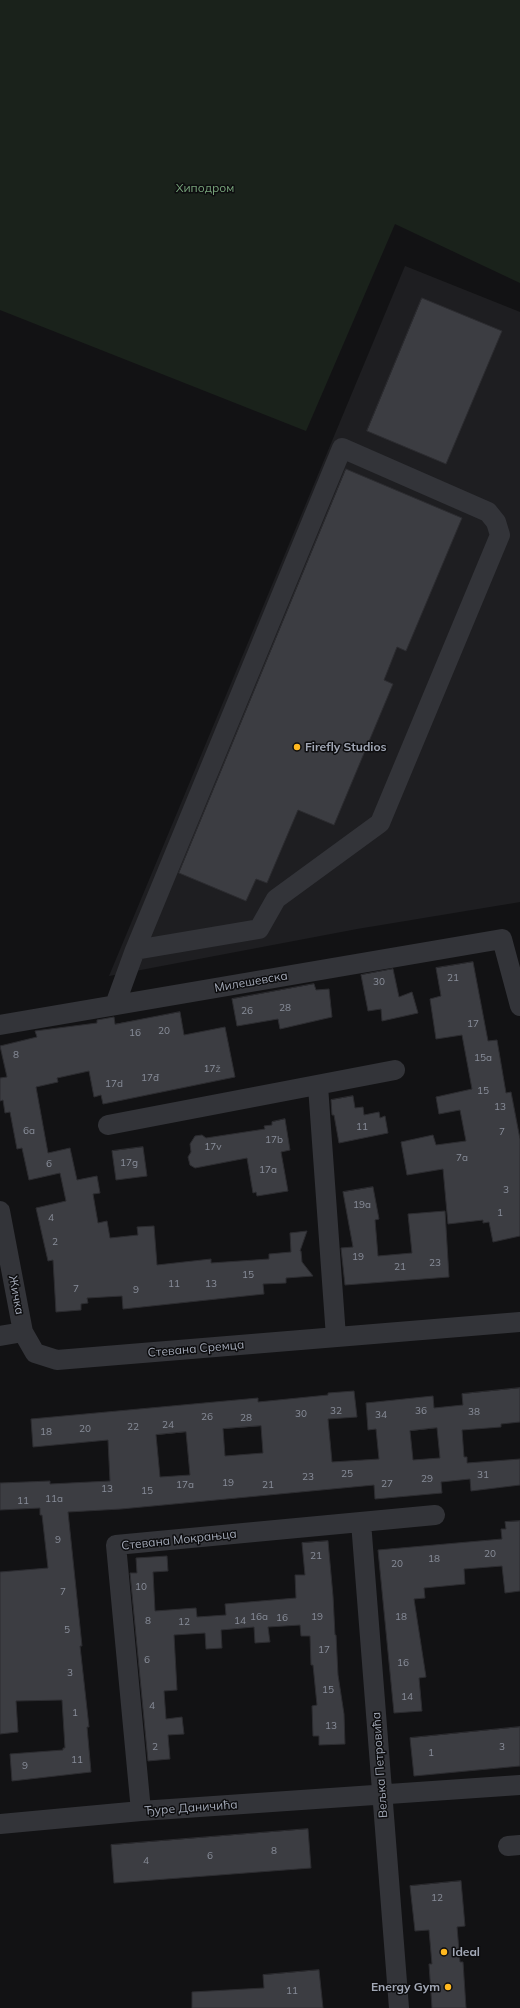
<!DOCTYPE html>
<html>
<head>
<meta charset="utf-8">
<style>
	body { margin:0 }
	canvas { display:block; background:#121214 }
</style>
</head>
<body>
<canvas width="520" height="2008"></canvas>
<script>
const g = document.querySelector('canvas').getContext('2d');
g.lineJoin = 'round';
function fillPath(path, color) {
  g.fillStyle = color;
  g.fill(path, 'evenodd');
}
function strokePath(path, color, width, dash) {
  g.strokeStyle = color;
  g.lineWidth = width;
  g.lineCap = dash ? 'butt' : 'round';
  g.setLineDash(dash || []);
  g.stroke(path);
}
function drawText(font, color, halo, rows, align = 'center') {
  g.font = font + ' Mulish,sans-serif';
  g.lineWidth = 3;
  g.setLineDash([]);
  g.textBaseline = 'middle';
  g.strokeStyle = halo;
  g.fillStyle = color;
  for (const [text, x, y, turn = 0] of rows) {
    g.save();
    g.translate(x, y);
    g.rotate((+turn || 0) * Math.PI / 180);
    g.textAlign = isNaN(turn) ? turn : align;
    if (halo) g.strokeText(text, 0, 0);
    g.fillText(text, 0, 0);
    g.restore();
  }
}
fillPath(new Path2D(`
	M405,266L520,312V902L357,929L109,976Z`), '#1e1e21');
fillPath(new Path2D(`
	M0,0H520V283L395,224L306,431L0,310Z`), '#1a221b');
const building = new Path2D(`
	M422,298L502,331L446,464L367,431Z
	M346,469L462,518L406,651L397,647L384,680L393,684L334,825L298,810L267,883L256,879L246,901L179,873Z
	M473,962L488,1041L497,1040L506,1093L511,1092L520,1139V1236L493,1242L489,1222L483,1223V1220L448,1224L443,1169L407,1175L401,1142L433,1135L436,1145L466,1141L460,1110L439,1114L436,1097L472,1089L462,1035L436,1039L430,999L441,996L436,968Z
	M393,969L399,997L412,992L418,1013L382,1021L381,1009L368,1011L361,975Z
	M314,984L316,990L329,989L332,1017L280,1029L278,1019L237,1026L232,999Z
	M180,1012L184,1035L225,1027L235,1077L103,1104L101,1095L94,1097L89,1071L57,1078L58,1082L36,1087L48,1153L70,1148L77,1180L97,1176L100,1193L93,1194L98,1223L107,1221L110,1238L138,1235L137,1227L154,1226L157,1265L211,1259V1263L269,1259V1254L291,1252L290,1233L307,1231L300,1251H301L302,1262L313,1276L286,1278V1283L263,1284L264,1294L123,1309L122,1296L87,1298L88,1303L81,1304V1310L56,1312L53,1260L48,1261L36,1208L66,1201L60,1173L29,1180L22,1148L17,1149L10,1112L5,1113L3,1100L0,1101V1078L7,1077L0,1046L37,1037L35,1031L97,1023V1020L114,1017L115,1024Z
	M353,1096L355,1108L363,1107L364,1115L379,1112L380,1118L385,1116L388,1133L339,1143L334,1115H332L331,1100Z
	M285,1119L290,1150L281,1152L288,1191L257,1196L256,1192L253,1193L247,1158L195,1168L190,1165L188,1157L191,1152L190,1144L195,1136L202,1135L206,1138L265,1129L264,1126L272,1125V1122Z
	M143,1147L147,1176L116,1180L112,1151Z
	M373,1187L379,1219L375,1220L378,1256L412,1253L408,1214L445,1211L449,1277L345,1285L341,1248L353,1247L343,1192Z
	M520,1388V1422L501,1424V1427L462,1430L464,1457H467V1463L520,1459V1485L471,1491L470,1479L441,1482L442,1493L375,1499L374,1485L121,1509L68,1512L82,1646H80L89,1727H87L91,1772L12,1781L10,1754L63,1750V1748H65L62,1700L16,1701L18,1732L0,1734V1572L48,1568L42,1515H40V1508L0,1510V1483L50,1481V1484L110,1481L108,1440L33,1447L31,1419L258,1398V1402L328,1395V1393L354,1391L357,1417L328,1419L332,1462L379,1459L376,1429L368,1430L366,1403L433,1396L434,1408L463,1405L462,1394ZM261,1426L263,1453L225,1456L223,1429ZM437,1428L440,1458L413,1460L410,1431ZM186,1432L190,1475L160,1477L156,1435Z
	M520,1521V1591L505,1593L502,1566L464,1569L465,1584L424,1588L425,1598L414,1599L426,1677L419,1678L422,1711L394,1713L378,1550L502,1539L501,1529H506L505,1522Z
	M328,1541L333,1596L335,1635H336L338,1675L344,1714L345,1744L319,1745V1736H313L312,1706L317,1705L313,1665H311L310,1636H301L300,1625L268,1627L270,1642L255,1643L254,1627L221,1630L222,1648L206,1649L205,1633L174,1635L177,1690L164,1691L166,1719L182,1717L184,1734L168,1735L170,1759L148,1761L130,1573H137L136,1558L167,1556L168,1571L153,1572L155,1611L196,1608L197,1617L226,1615L225,1604L296,1598L295,1575H305L302,1543Z
	M520,1727V1766L414,1776L410,1738Z
	M308,1829L311,1868L114,1883L111,1845Z
	M461,1881L465,1926L457,1927L460,1962H463L466,2008H432L429,1964H432L429,1930L415,1931L410,1886Z
	M319,1970L323,2008H192V1992L264,1988L263,1975Z`);
fillPath(building, '#3c3d42');
strokePath(building, '#2c2c30', 1);
strokePath(new Path2D(`
	M115,1005L135,950L342,448L488,512L496,522L500,535L380,823L276,899L259,929L135,950
	M0,1025L502,939L520,1006
	M318,1086L336,1337
	M108,1125L395,1070
	M0,1211L23,1332L35,1353L57,1360L520,1322
	M0,1336L23,1332
	M361,1522L399,2008
	M141,1811L116,1545L435,1515
	M0,1824L141,1811L520,1785
	M508,1846L520,1845`), '#333439', 20);
for (const [x, y, r, color] of [
	[297,747,4,"#ffb81f"],
	[444,1952,4,"#ffb81f"],
	[448,1987,4,"#ffb81f"]
]) {
  const dot = new Path2D();
  dot.arc(x, y, r, 0, 2 * Math.PI);
  g.fillStyle = color;
  g.fill(dot);
  strokePath(dot, '#0d0d0f', 1.5);
}
drawText('10px', '#888d99', null, [
	["21",453,978],
	["30",379,982],
	["28",285,1008],
	["26",247,1011],
	["17",473,1024],
	["20",164,1031],
	["16",135,1033],
	["8",16,1055],
	["15a",483,1058],
	["17ž",212,1069],
	["17đ",150,1078],
	["17d",114,1084],
	["15",483,1091],
	["13",500,1107],
	["11",362,1127],
	["6a",29,1131],
	["7",502,1132],
	["17b",274,1140],
	["17v",213,1147],
	["7a",462,1158],
	["17g",129,1163],
	["6",49,1164],
	["17a",268,1170],
	["3",506,1190],
	["19a",362,1205],
	["1",500,1213],
	["4",51,1218],
	["2",55,1242],
	["19",358,1257],
	["23",435,1263],
	["21",400,1267],
	["15",248,1275],
	["11",174,1284],
	["13",211,1284],
	["7",76,1289],
	["9",136,1290],
	["32",336,1411],
	["36",421,1411],
	["38",474,1412],
	["30",301,1414],
	["34",381,1415],
	["26",207,1417],
	["28",246,1418],
	["24",168,1425],
	["22",133,1427],
	["20",85,1429],
	["18",46,1432],
	["25",347,1474],
	["31",483,1475],
	["23",308,1477],
	["29",427,1479],
	["19",228,1483],
	["27",387,1484],
	["17a",185,1485],
	["21",268,1485],
	["13",107,1489],
	["15",147,1491],
	["11a",54,1499],
	["11",23,1501],
	["9",58,1540],
	["20",490,1554],
	["21",316,1556],
	["18",434,1559],
	["20",397,1564],
	["10",141,1587],
	["7",63,1592],
	["16a",259,1617],
	["19",317,1617],
	["18",401,1617],
	["16",282,1618],
	["8",148,1621],
	["14",240,1621],
	["12",184,1622],
	["5",67,1630],
	["17",324,1650],
	["6",147,1660],
	["16",403,1663],
	["3",70,1673],
	["15",328,1690],
	["14",407,1697],
	["4",152,1706],
	["1",75,1713],
	["13",331,1726],
	["2",155,1747],
	["3",502,1747],
	["1",431,1753],
	["11",77,1760],
	["9",25,1766],
	["8",274,1851],
	["6",210,1856],
	["4",146,1861],
	["12",437,1898],
	["11",292,1991]
]);
drawText('12px', '#77a37a', '#0d0d0f', [
	["Хиподром",205,188]
]);
drawText('bold 12px', '#a2a8b6', '#0d0d0f', [
	["Firefly Studios",305,747],
	["Ideal",452,1952],
	["Energy Gym",440,1987,"right"]
], 'left');
drawText('12px', '#a2a8b6', '#0d0d0f', [
	["Милешевска",251,982,-10],
	["Жичка",16,1295,79],
	["Стевана Сремца",196,1349,-5],
	["Стевана Мокрањца",179,1540,-6],
	["Вељка Петровића",380,1765,-94],
	["Ђуре Даничића",191,1808,-4]
]);
</script>
</body>
</html>
